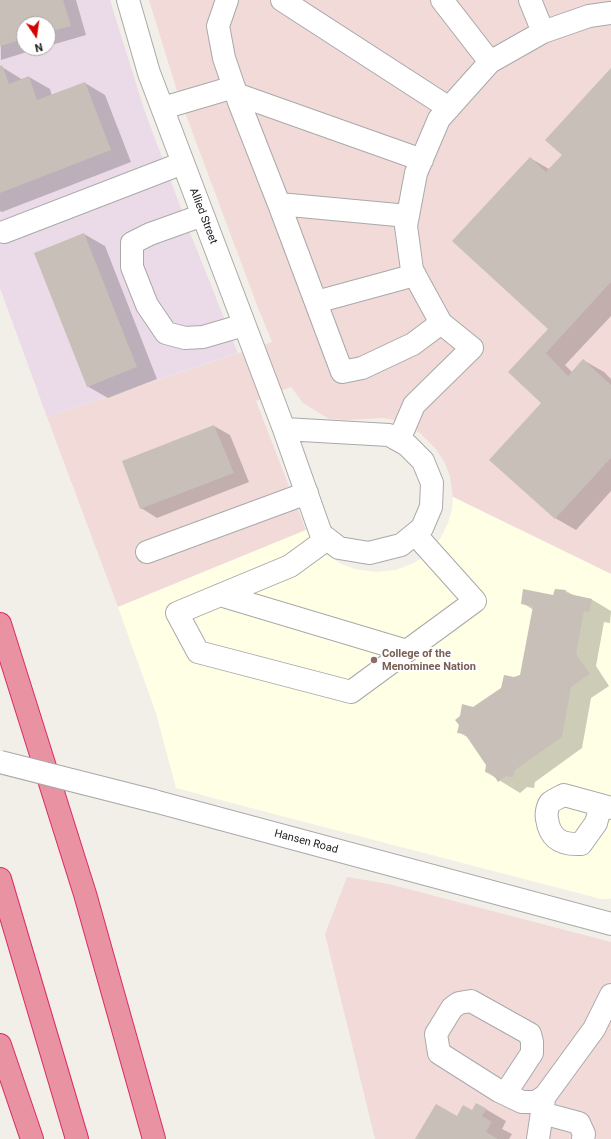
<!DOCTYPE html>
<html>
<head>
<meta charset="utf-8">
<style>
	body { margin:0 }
	#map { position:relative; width:611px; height:1139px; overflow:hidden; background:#f2efe9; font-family:Roboto,sans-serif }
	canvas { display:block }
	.north { position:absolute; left:16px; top:16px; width:40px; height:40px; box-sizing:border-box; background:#fff; border:1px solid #a7a7a7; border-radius:50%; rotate:167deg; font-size:11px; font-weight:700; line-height:16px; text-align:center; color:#222 }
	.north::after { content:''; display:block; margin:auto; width:14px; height:18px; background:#d40000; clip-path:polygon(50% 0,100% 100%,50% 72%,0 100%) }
</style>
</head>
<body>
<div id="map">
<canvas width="611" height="1139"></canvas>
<div class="north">N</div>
</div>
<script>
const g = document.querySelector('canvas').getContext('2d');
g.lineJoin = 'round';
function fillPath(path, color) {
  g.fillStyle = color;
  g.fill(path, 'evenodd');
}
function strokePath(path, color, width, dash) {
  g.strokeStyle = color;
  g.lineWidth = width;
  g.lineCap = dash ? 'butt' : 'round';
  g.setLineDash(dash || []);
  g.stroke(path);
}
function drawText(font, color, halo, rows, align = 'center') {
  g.font = font + ' Roboto,sans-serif';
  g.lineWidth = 4;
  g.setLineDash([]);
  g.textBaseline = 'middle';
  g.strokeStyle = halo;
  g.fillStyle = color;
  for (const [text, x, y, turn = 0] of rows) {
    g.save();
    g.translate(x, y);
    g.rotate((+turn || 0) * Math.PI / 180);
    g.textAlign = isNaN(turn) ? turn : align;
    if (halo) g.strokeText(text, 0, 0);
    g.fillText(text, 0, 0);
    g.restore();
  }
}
fillPath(new Path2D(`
	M149,0H611V574L453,497L450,476L444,461L435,448L420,433L399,421L383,418L347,420L329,419L303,403L291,387L256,401L306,530L118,607L47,417L272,342L257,305L177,91Z
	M347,877L389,884L611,942V1139H375L325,934Z`), '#f2dad9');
fillPath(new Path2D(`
	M0,0H110L144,109L191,235L238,353L47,417L0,288ZM24,24H48V48H24Z`), '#ebdbe8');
fillPath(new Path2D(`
	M453,497L611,574V898L610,899H601L247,807L176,788L156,713L118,607L306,530L327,555L341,564L355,569L376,572L396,570L414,563L428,554L440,539L448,523L452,509Z`), '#ffffe5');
fillPath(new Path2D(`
	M0,0H76L86,35L48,46V24H24V48H40L1,60Z
	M0,67H2L23,80L29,77L50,89L52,96L85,83L105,95L131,162L2,212L0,211Z
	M611,69V316L565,365L572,372L583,360L604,372L611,379V491L576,530L555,518L543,403L510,372L549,329L530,158L549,169L563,155Z
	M84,234L105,246L157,379L108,398L87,386Z
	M214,426L230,435L249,482L157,518L141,508Z
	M566,591L575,596L591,599L611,611L610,623L604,622L596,666L609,686L591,698L582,748L535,782L534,788L527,787L520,793L486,772L488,765L469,738L458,732L473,708L502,689L514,678L521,675L534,610L522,603L554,596Z
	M477,1104L506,1121L502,1129L512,1134L509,1139H416L457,1117L472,1112Z`), '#0003');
fillPath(new Path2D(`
	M0,0H63L71,26L48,32V24H24V39L0,46Z
	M2,65L9,84L29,76L37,100L85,82L111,150L0,193V66Z
	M611,68V282L546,353L568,376L583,359L611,385V458L555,519L489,460L541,403L508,372L548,329L452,241L530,157L546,172L562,155L545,140Z
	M84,233L137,367L87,387L34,253Z
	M214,425L234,473L140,509L122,461Z
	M523,589L553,595L555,589L566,590L565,593L592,599L589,612L584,611L576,654L590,674L571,687L562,737L515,770L513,777L506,776L498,782L493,774L485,772L486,765L465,734L457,733L459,725L455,720L460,716L462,704L473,707L501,688L504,675L514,677L520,675L533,606L521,604Z
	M476,1103L487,1109L482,1116L492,1122L486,1132L498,1139H415L436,1104L457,1116L463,1105L472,1110Z`), '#c7bfb8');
const minor = new Path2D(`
	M128,0L149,73L284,429L321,534L339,548L369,553L401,545L422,528L431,507L432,483L423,461L407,445L389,435L284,429
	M227,0L218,26L224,58L239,102L279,204L342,372L362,368L413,344L441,323L412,270L406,226L416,173L439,119L490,62L543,32L530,0
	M282,0L449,108
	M442,0L490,62
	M543,32L589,16L611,13
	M236,94L422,160
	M163,108L234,87
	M279,204L408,216
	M203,215L150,234L132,243V267L147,305L166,333L185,338L203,337L244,325
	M4,232L183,163
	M316,302L415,275
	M399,440L414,405L472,348L441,323
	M327,539L290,566L177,613L198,652L351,692L475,601L415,534
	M147,552L307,493
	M220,595L407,651
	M154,801L611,924
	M601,805L596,823L581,844C561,845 550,839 547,819C546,815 547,807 550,803C553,800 560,797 564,795L611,808
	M505,1094L532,1053V1042L530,1034L471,1001L459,1003L452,1008L436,1034L439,1053L499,1091L522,1102H536L545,1096L594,1029L611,995
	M542,1113L579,1123L584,1134L583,1139
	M538,1139L544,1099`);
const highway = new Path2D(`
	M0,624L85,894L154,1139
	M0,879L77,1139
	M0,1045L32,1139`);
strokePath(minor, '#a9a9a9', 24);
strokePath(highway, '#dc2a67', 24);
strokePath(minor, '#fff', 22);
strokePath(highway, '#e892a2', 22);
const minorBridge = new Path2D(`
	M0,762L154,801`);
strokePath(minorBridge, '#a9a9a9', 24, []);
strokePath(minorBridge, '#fff', 22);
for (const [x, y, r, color] of [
	[374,660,4,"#8d6e63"]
]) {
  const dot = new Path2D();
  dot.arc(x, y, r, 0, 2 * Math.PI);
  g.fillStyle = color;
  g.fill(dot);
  strokePath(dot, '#fff', 1.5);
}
drawText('11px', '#222', '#fff', [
	["Allied Street",203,216,69],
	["Hansen Road",306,842,15]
]);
drawText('bold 11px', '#785e54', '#fff', [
	["College of the",382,654],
	["Menominee Nation",382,667]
], 'left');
</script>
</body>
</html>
